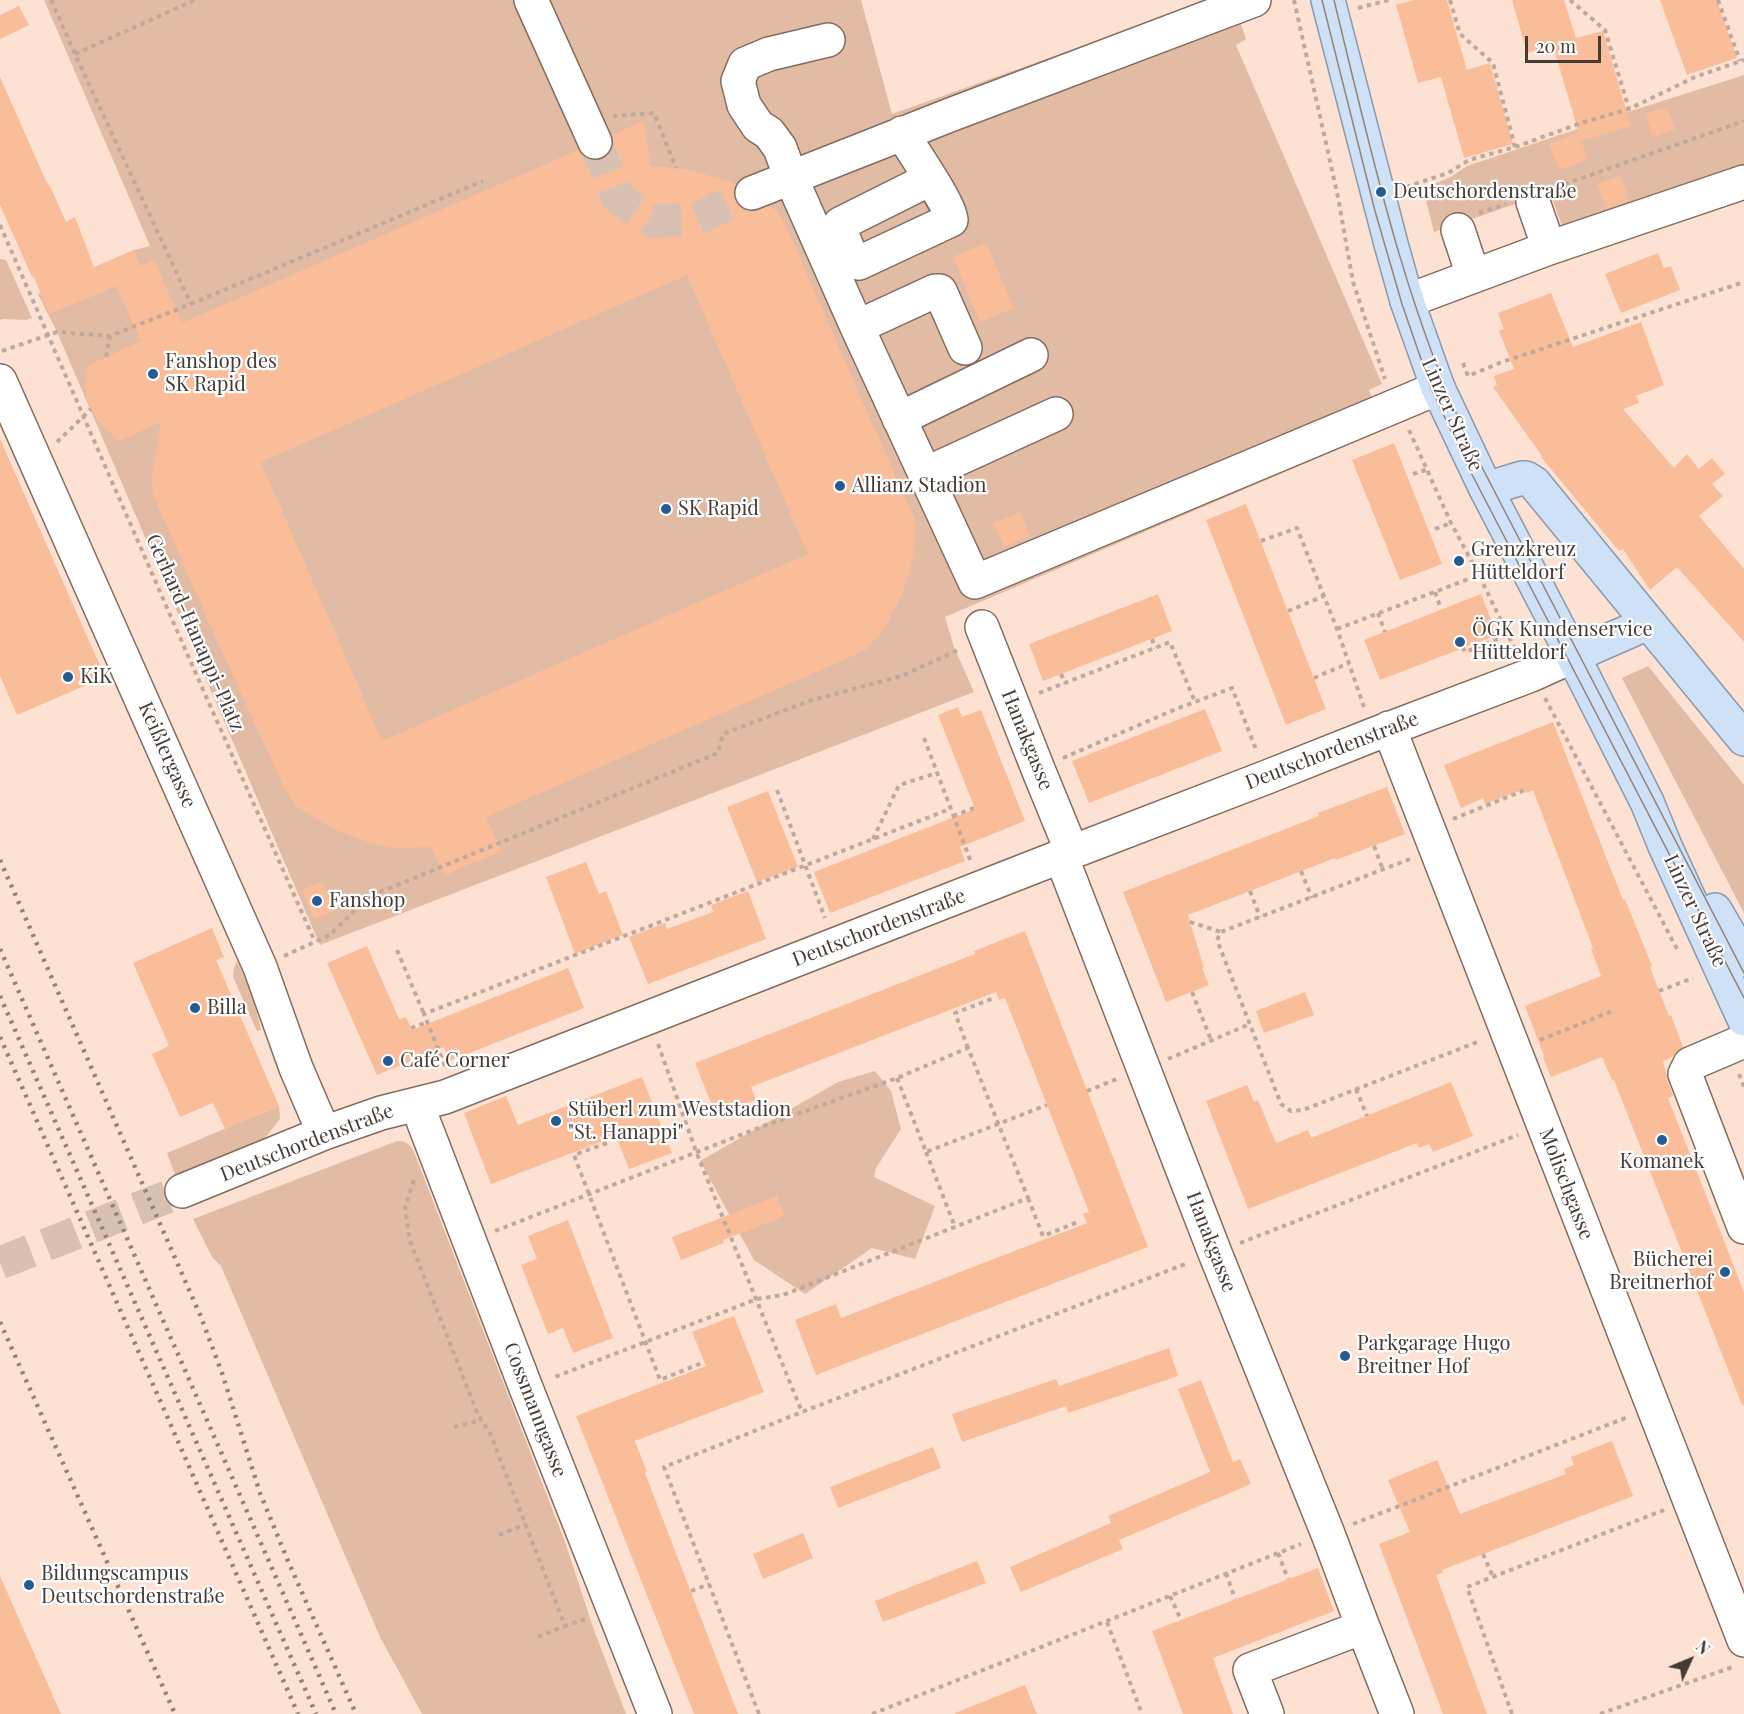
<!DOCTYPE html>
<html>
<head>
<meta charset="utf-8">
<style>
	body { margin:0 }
	#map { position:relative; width:1744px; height:1714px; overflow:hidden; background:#fde2d3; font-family:"Playfair Display",serif }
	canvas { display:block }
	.north { position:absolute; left:1660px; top:1630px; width:60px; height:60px; -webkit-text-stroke:4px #fff; paint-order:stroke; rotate:46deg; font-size:16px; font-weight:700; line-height:24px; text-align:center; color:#453a34 }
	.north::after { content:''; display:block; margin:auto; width:21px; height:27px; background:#453a34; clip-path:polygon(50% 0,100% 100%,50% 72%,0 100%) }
	.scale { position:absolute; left:1525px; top:36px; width:76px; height:27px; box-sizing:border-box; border:3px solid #453a34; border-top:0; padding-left:8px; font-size:18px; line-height:21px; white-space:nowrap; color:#453a34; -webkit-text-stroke:4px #fff; paint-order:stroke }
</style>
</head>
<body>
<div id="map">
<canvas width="1744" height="1714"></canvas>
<div class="north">N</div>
<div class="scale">20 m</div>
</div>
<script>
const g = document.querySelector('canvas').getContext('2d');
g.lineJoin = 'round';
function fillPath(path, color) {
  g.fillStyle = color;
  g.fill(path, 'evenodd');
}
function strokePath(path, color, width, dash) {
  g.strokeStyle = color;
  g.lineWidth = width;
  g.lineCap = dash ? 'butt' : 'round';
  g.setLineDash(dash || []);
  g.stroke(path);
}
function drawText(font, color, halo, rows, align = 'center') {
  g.font = font + ' "Playfair Display",serif';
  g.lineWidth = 4.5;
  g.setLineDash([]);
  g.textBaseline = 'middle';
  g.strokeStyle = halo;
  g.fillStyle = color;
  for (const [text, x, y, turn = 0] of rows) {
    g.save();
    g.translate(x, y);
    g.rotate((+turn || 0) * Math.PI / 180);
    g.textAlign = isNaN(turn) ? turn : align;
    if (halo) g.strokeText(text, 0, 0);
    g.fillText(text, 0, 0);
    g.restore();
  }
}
fillPath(new Path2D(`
	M44,0H861L892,114L1211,0L1239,18L1246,39L1236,45L1382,384L1369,390L1386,429L945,617L954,647L974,692L320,945L57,332L38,294L134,250L150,246Z
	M1744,75V169L1564,232L1550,192L1434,232L1423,188L1449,178L1467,166L1634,110Z
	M0,259L6,260L32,318L26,320L3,319L0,320Z
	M1648,666L1744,785V913L1622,678Z
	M237,961L252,993L261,1030L257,1031L233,977L234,968Z
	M875,1071L891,1091L901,1129L876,1168L874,1177L935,1206L915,1259L872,1248L805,1294L754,1260L700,1161L838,1082Z
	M279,1106L280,1119L265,1138L256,1144L176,1177L167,1153Z
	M397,1141C405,1141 410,1144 414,1152L565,1542L594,1630L626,1714H422L380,1637L221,1266L212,1257L193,1219Z`), '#e2bba4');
fillPath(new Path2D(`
	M1414,0H1447L1467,70L1490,63L1513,144L1464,158L1441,77L1418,83L1396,5Z
	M1512,0H1564L1576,38L1603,31L1631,126L1581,141L1553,45L1527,53Z
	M1660,0H1717L1737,58L1687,75Z
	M19,6L29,25L0,39V15Z
	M0,77L46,181L51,188L66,222L75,217L94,267L134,250L141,266L154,260L182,323L578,150L585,158L594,161L602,159L610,152L614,143L612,135L643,121L651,166L686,169L728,181L736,185L733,191L734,199L741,208L750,212L759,210L770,206L777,211L785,224L915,521V545L911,567L902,594L884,629L866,650L486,817L502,851L479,861L478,860L445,876L430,847L393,848L370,843L331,828L296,806L286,792L215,636L153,494L152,478L161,422L119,441L99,422L88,405L85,384L87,366L141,341L117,286L49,314L34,277H32L0,205ZM687,275L808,554L382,741L261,462Z
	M1667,107L1675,130L1653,137L1645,114Z
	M1578,133L1588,159L1559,170L1549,144Z
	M1621,176L1629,201L1605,209L1597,184Z
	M986,243L1014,308L980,322L953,257Z
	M1658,253L1664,268L1671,266L1680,290L1621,313L1605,274Z
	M1551,293L1573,347L1641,322L1664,385L1636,396L1639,403L1623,409L1674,468L1687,454L1699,469L1712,458L1725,474L1712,484L1723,496L1699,516L1744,569V642L1677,567L1650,590L1623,549L1619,551L1541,457L1542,456L1493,387L1497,385L1494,376L1514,369L1499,331L1504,329L1498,313Z
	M0,439L105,677L17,715L0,676Z
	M1394,443L1442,564L1400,580L1352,460Z
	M1246,504L1326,709L1286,725L1206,520Z
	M1020,512L1030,536L1004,547L993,523Z
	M1158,594L1172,631L1043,681L1029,644Z
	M1481,594L1497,635L1380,680L1364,640Z
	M958,707L962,717L981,710L1025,821L960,847L965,861L830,913L814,872L975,809L938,715Z
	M1205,709L1222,751L1089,803L1072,761Z
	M1553,722L1623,900L1625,899L1652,966L1650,967L1669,1016L1671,1015L1683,1047L1672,1057L1663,1061L1668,1081L1673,1096L1668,1098L1744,1292V1405H1742L1614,1080H1612L1602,1057L1551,1077L1543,1057L1544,1056L1525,1006L1601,976L1591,949L1593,948L1533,790L1526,793L1524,789L1485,804L1483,798L1461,808L1444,765Z
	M1387,787L1405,834L1336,860L1335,858L1188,915L1204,968H1202L1209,985L1166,1002L1123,892L1319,816L1318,813Z
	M768,791L798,867L757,882L727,807Z
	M586,862L599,894L606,891L623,935L575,954L546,877Z
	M322,881L335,910L314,919L302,890Z
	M748,891L766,939L648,984L629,937L665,923L667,929L713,912L711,905Z
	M212,928L224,957L216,960L279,1106L225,1129L213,1103L180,1117L152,1054L169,1046L133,963Z
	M1025,931L1148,1247L816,1375L795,1320L836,1304L841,1318L1087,1223L1083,1214L1089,1212L1005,998L999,1000L996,992L751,1087L756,1100L716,1115L695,1063L975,954L974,951Z
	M367,946L399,1019L406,1017L412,1030L568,968L584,1008L449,1061L444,1047L377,1075L327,963Z
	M1305,992L1314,1015L1264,1033L1256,1011Z
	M642,1077L672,1153L629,1169L616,1136L491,1184L464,1113L506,1096L518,1125Z
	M1451,1082L1473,1136L1433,1152L1429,1144L1419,1148L1417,1143L1248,1209L1206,1101L1247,1085L1254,1102L1258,1100L1276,1143L1308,1130L1311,1138Z
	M777,1196L785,1216L723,1240L724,1243L681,1260L672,1237Z
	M568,1220L613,1338L573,1353L563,1328L548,1334L521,1265L537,1259L528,1236Z
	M734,1316L764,1392L635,1441L647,1472L645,1473L738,1714H694L576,1416L706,1366L692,1332Z
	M1169,1348L1178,1376L1068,1413L1066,1406L962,1442L952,1414L1056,1379L1059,1386Z
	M1201,1380L1233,1462L1240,1459L1251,1484L1119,1540L1123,1549L1021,1592L1010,1567L1111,1523L1115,1532L1108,1516L1210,1472L1178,1389Z
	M1612,1441L1633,1496L1442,1570L1443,1573L1436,1575L1487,1714H1443L1379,1544L1410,1532L1388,1480L1437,1460L1460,1514L1566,1474L1564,1469L1574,1465L1571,1457Z
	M933,1447L941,1468L838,1508L830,1487Z
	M803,1533L813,1558L763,1579L753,1554Z
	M977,1561L986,1583L883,1622L875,1601Z
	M1318,1568L1334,1611L1213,1658L1233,1714H1183L1152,1631Z
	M0,1576L61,1714H0Z
	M1025,1685L1037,1714H955V1713Z`), '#fabd9a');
strokePath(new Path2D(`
	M595,142L618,198L653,221L696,219L752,193
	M0,1263L182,1191`), '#d8c0b3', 33, [33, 16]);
const minor = new Path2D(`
	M531,0L595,142
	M828,40L769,54L745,64L738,81L744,105L758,126L769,133L780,148L791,178L857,327L975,582L1438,388
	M902,133C911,149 952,207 951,220L859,263L851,257L839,227L840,224L930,179
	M752,193L950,115L1254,0
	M1533,202L1549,248
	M1458,230L1473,275
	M1407,301L1549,248L1744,182
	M857,327L935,291H940L965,348
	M0,381L260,967L296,1068L324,1133
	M899,419L1031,355
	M925,474L1056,414
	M982,627L1038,769L1072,852
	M1389,728L1744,1640
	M1061,856L1215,1253L1328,1534L1363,1627
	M1744,1041L1690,1064L1685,1074L1744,1227
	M418,1105L424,1123L526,1388L655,1714
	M182,1191L324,1133L381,1113L445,1097L1072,852L1267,777L1375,734L1531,675L1573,656
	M1267,1714L1250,1670L1363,1627L1397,1714`);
const major = new Path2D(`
	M1328,0L1391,244L1407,301L1438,388L1486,489L1573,656L1647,802L1665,846L1744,1019
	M1486,489L1522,478H1526L1534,483L1744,739
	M1573,656L1648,623
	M1715,910L1744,960`);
strokePath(minor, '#836c5e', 36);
strokePath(major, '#899aae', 36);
strokePath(new Path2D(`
	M51,0L75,54L191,304
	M1294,0L1338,197L1353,282L1385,379
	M1450,0L1460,34L1493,63L1515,147
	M1570,0L1605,30L1629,109
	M1718,0L1740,61
	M1358,8L1389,0
	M75,54L195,0
	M613,116L654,113L676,168
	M1406,187L1448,173L1469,160L1515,147L1584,122L1629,109L1695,77L1744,60
	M1556,187L1744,121
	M1479,213L1506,204
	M0,225L185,649L315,942
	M2,351L57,332L110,336L191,304L483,181
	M106,357L110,336
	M1463,363L1468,376L1502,362L1744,282
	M1409,430L1451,523L1479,575
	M57,442L91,409
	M1413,474L1426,470
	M1435,529L1451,523
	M1261,541L1297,528L1337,629L1364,707
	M1435,592L1441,609
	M1288,611L1324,596
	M1378,613L1385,632
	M1337,629L1479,575L1508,635
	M1152,639L1155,648
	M1463,647L1465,652L1508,635L1516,651
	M1061,674L1065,683
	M1314,678L1349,663
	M1039,693L1170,642L1195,702
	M1545,698L1677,949
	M924,738L971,862
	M1063,758L1176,709L1232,688L1257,752
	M777,790L825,918
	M953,816L974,808
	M1453,819L1525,790
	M873,839L899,785L937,773
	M1374,846L1383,870
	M1410,859L1221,932L1217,940L1281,1104L1291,1111L1303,1110L1480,1041
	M1301,871L1312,898
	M1250,891L1260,917
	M1190,922L1221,932
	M397,950L424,1014
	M284,956L330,935L368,897L718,753L723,734L809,701L902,676L956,651L960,648
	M1659,991L1693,978
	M1192,992L1211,1040
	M411,1028L427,1022
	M1540,1040L1615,1010
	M658,1044L697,1154L802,1412
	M968,1048L955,1013L994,998
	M1168,1059L1250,1024
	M445,1066L424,1014L950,809
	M1739,1074L1744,1087
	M897,1078L926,1152L1047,1105
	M1356,1089L1367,1116
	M1087,1091L1117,1079
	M607,1143L574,1155L660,1380L704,1362
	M926,1152L955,1227
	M414,1180L405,1207L410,1241L478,1415L490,1433L565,1626L588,1618
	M1028,1198L1043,1236L1080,1221
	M495,1231L761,1127L897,1078L968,1048L1028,1198L783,1295L757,1299L552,1378
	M1240,1243L1518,1135
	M454,1427L482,1420
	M1353,1524L1628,1417
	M499,1535L526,1524
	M1278,1553L1288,1579
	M1483,1554L1493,1577
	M1226,1573L1235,1599
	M691,1591L709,1584
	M1170,1596L1181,1620
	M1107,1622L1142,1714
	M538,1637L565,1626
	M759,1714L664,1467L802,1412L1188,1263
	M872,1714L1301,1544
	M1512,1714L1467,1587L1664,1510
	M1600,1714L1735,1666`), '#bfa99d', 4, [4.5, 4.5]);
strokePath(minor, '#fff', 33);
strokePath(major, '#cee1f6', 33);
strokePath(new Path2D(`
	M1322,0L1375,211L1402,304L1431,388L1465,461L1744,998
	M1334,0C1371,151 1404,305 1471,446L1744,973`), '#938278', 1.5);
strokePath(new Path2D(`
	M0,860L201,1317L222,1373L260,1493L288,1561L356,1714
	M0,949L336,1714
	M0,996L316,1714
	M0,1037L298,1714
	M0,1322L175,1714`), '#938278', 4.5, [3, 6]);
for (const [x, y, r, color] of [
	[1381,192,6,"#235b92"],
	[153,374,6,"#235b92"],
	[840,486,6,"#235b92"],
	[666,509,6,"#235b92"],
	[1459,561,6,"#235b92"],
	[1460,642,6,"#235b92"],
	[68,677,6,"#235b92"],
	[317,901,6,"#235b92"],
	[195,1008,6,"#235b92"],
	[388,1061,6,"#235b92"],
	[556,1121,6,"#235b92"],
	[1662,1140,6,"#235b92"],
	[1725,1272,6,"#235b92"],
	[1345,1356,6,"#235b92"],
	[29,1585,6,"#235b92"]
]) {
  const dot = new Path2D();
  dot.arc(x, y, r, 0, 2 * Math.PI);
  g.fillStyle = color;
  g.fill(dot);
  strokePath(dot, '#fff', 2);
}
drawText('20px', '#453a34', '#fff', [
	["Deutschordenstraße",1393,192],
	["Fanshop des",165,362],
	["SK Rapid",165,385],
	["Allianz Stadion",852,486],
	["SK Rapid",678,509],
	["Grenzkreuz",1471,550],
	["Hütteldorf",1471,573],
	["ÖGK Kundenservice",1472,630],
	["Hütteldorf",1472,653],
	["KiK",80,677],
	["Fanshop",329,901],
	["Billa",207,1008],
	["Café Corner",400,1061],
	["Stüberl zum Weststadion",568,1110],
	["\"St. Hanappi\"",568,1133],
	["Komanek",1662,1162,"center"],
	["Bücherei",1713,1260,"right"],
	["Breitnerhof",1713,1283,"right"],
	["Parkgarage Hugo",1357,1344],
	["Breitner Hof",1357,1367],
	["Bildungscampus",41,1574],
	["Deutschordenstraße",41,1597]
], 'left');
drawText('20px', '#453a34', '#fff', [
	["Linzer Straße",1452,415,66],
	["Gerhard-Hanappi-Platz",195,633,66],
	["Hanakgasse",1027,740,68],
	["Deutschordenstraße",1332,751,-21],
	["Keißlergasse",167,755,66],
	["Linzer Straße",1695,911,65],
	["Deutschordenstraße",879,928,-21],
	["Deutschordenstraße",307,1143,-21],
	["Molischgasse",1566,1184,69],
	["Hanakgasse",1211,1242,69],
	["Cossmanngasse",535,1410,69]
]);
</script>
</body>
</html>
